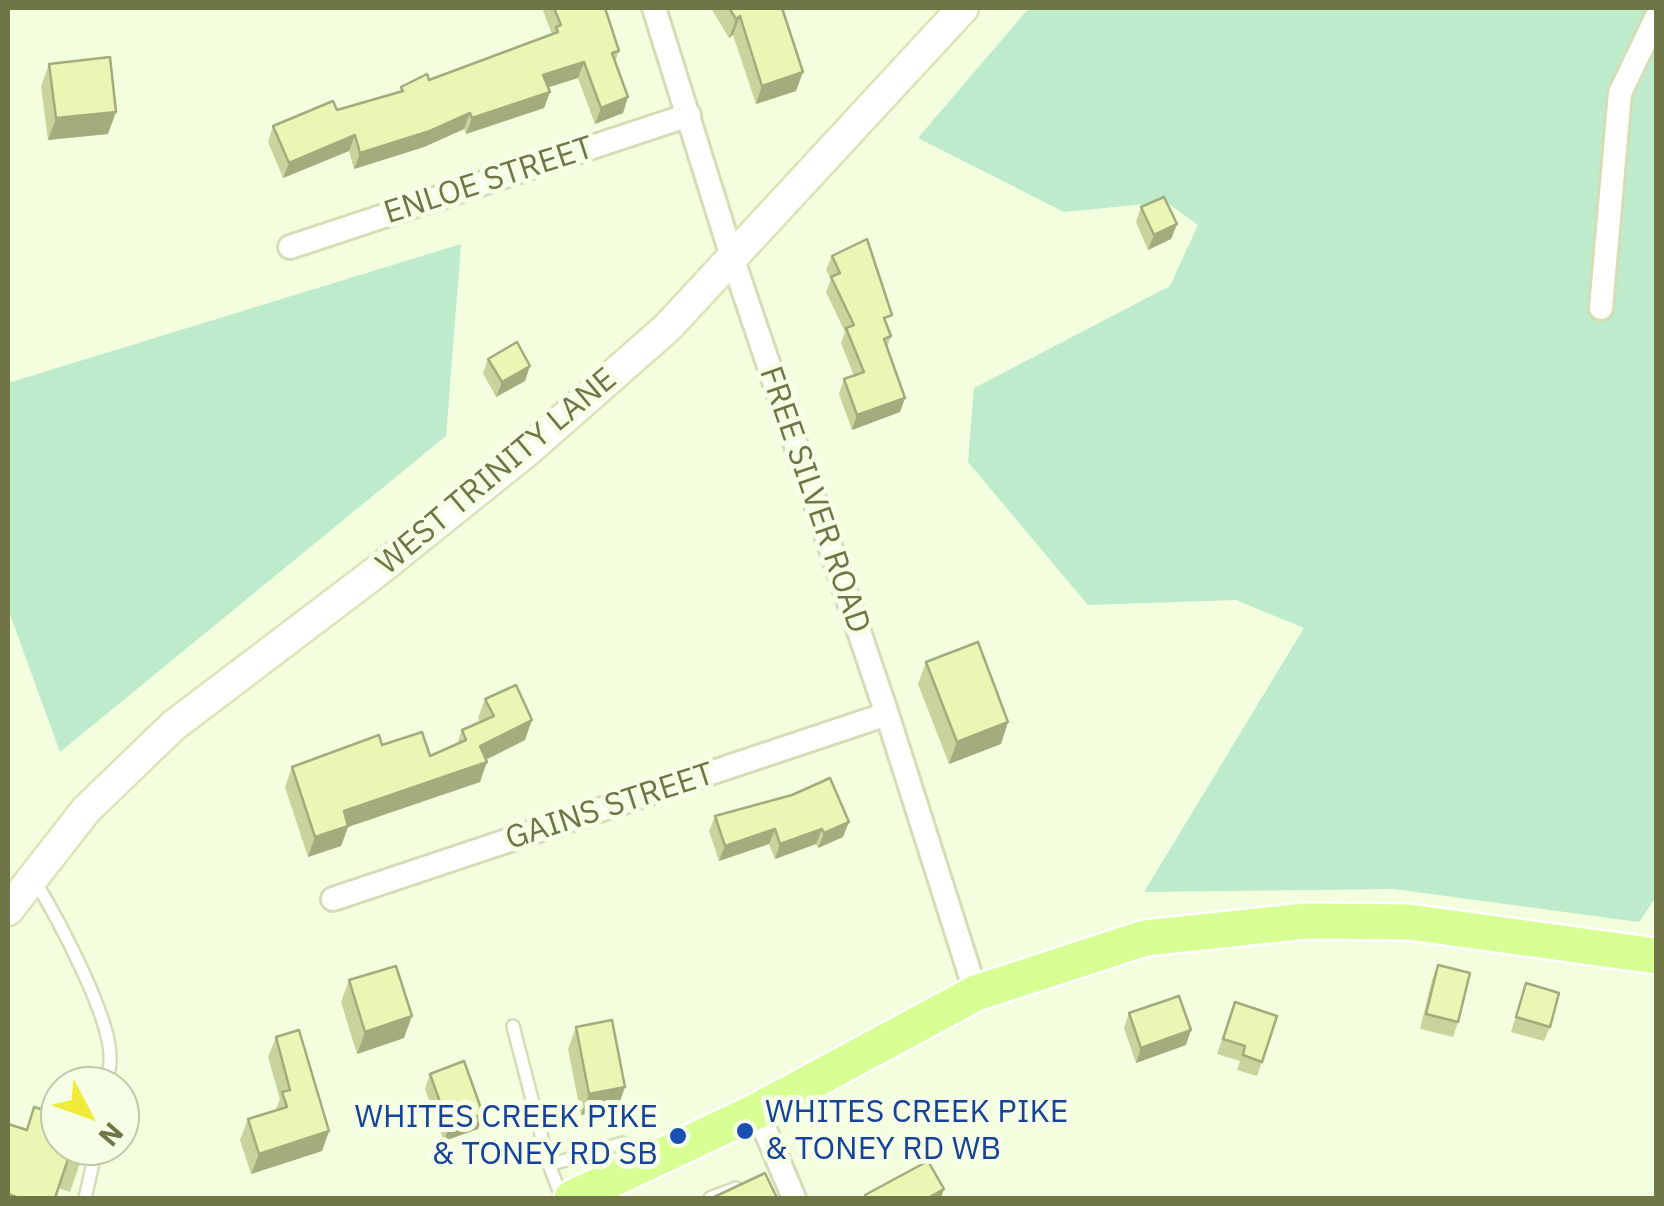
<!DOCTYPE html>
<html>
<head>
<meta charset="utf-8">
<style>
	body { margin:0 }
	#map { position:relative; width:1664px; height:1206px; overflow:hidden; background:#f2fede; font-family:"IBM Plex Sans",sans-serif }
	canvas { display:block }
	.frame { position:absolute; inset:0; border:10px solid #707545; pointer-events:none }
	.north { position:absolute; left:40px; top:1066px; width:100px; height:100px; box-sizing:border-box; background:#f6ffe6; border:2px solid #c0c8a6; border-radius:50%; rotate:131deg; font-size:28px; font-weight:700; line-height:40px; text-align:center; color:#707545 }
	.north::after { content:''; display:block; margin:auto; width:35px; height:45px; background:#f0ea3b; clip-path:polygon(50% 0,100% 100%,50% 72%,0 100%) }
</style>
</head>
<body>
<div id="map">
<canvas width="1664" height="1206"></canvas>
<div class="frame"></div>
<div class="north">N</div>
</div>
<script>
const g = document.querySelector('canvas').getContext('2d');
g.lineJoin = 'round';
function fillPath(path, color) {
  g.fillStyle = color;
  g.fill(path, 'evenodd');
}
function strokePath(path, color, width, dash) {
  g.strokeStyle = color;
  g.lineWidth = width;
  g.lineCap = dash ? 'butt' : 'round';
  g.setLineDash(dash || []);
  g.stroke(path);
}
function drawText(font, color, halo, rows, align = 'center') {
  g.font = font + ' "IBM Plex Sans",sans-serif';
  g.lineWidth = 10;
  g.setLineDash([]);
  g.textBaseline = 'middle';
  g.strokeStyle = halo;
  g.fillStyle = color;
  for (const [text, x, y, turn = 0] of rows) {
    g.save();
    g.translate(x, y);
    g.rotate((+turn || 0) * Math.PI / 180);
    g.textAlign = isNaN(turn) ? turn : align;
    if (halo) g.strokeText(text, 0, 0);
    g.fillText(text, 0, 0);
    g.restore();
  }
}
fillPath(new Path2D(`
	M1029,8H1656V897L1639,922L1394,889L1144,892L1304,628L1236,600L1088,605L968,462L974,388L1170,286L1198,225L1166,202L1064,212L918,138Z
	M461,244L446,436L60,752L8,609V383Z`), '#bdebcc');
const service = new Path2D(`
	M35,881C57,917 109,1014 110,1055C111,1065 108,1076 106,1086
	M513,1026L549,1165
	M85,1198L97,1146
	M562,1198L549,1165L623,1143L633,1165
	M710,1198L736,1188`);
const minor = new Path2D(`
	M654,8L733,260L887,714L976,993
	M290,247L689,115
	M1601,308L1620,93L1656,18
	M333,899L887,714
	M757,1111L794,1198`);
const secondary = new Path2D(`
	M8,910L86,810L173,726L376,572L528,450L668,327L963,8`);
const primary = new Path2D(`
	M572,1198L757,1111L976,993L1145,938L1306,921L1409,922L1656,956`);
strokePath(service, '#d5ddb5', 16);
strokePath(minor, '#d5ddb5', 28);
strokePath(secondary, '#dbe4b5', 35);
strokePath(primary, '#fff', 40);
strokePath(service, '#fff', 11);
strokePath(minor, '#fff', 22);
strokePath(secondary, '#fff', 30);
strokePath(primary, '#d7ff94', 35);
fillPath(new Path2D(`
	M542,8H605L619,51L615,62L628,97L623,113L595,124L578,78L548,87L550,92L544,108L466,134L464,129L424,147L354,169L349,151L283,178L268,142L273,126L337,110L399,92L401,87L429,80L552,34Z
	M711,8H783L796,91L756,104L733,35L729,38Z
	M49,64L108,134L48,140L41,86Z
	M1141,207L1177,224L1171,239L1148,250L1136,222Z
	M832,256L888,327L891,336L887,347L905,398L900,412L852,430L839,394L844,379L854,376L841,343L845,332L826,292L831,279L826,270Z
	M488,359L525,381L496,397L483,373Z
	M926,662L1008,722L1001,744L949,764L918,684Z
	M485,699L525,740L486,760L480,782L348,827L341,846L308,857L285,787L292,767L382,745L430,756L457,744L462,730L480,722L478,718Z
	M792,795L843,837L818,848L816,844L775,859L769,844L719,861L709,831L715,816Z
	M1438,965L1458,1022L1453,1037L1420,1029L1432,980Z
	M349,980L404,1038L357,1054L341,1002Z
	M1526,983L1550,1027L1544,1041L1511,1032Z
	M1235,1002L1277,1016L1257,1076L1237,1070L1240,1061L1217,1054Z
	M1129,1013L1186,1045L1136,1063L1124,1028Z
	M576,1027L625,1087L617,1109L581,1115L568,1049Z
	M276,1037L329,1131L322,1151L251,1174L240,1140L248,1119L275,1111L280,1099L268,1057Z
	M430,1074L483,1114L478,1129L444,1141L425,1089Z
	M1656,1075V1115H1654L1655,1079Z
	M34,1107L60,1146H86L70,1192L58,1188L55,1198H8V1124L26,1130Z`), '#cad39b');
fillPath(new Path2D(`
	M740,16L733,35L729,38L736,19Z
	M584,62L578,78L537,91L543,75Z
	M803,72L796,91L756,104L762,86Z
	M550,92L544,108L466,134L472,118Z
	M628,97L623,113L595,124L601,108Z
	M116,112L108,134L48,140L56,118Z
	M470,113L464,129L424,147L354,169L360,153Z
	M355,135L349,151L283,178L289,163Z
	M1177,224L1171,239L1148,250L1154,235Z
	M530,366L525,381L496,397L502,382Z
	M905,398L900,412L852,430L857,415Z
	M532,720L525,740L473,766L480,746Z
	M1008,722L1001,744L949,764L957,742Z
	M487,762L480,782L348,827L341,846L308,857L315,837L344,811Z
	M849,822L843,837L818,848L824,833Z
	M775,829L769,844L719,861L725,846Z
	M822,829L816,844L775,859L780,844Z
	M412,1016L404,1038L357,1054L365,1032Z
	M1191,1030L1186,1045L1136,1063L1141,1048Z
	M625,1087L617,1109L581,1115L589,1094Z
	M483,1114L478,1129L444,1141L449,1127Z
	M329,1131L322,1151L251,1174L259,1154Z
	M944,1189L941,1198H928Z`), '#a4ac7e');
const building = new Path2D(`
	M554,8H605L619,51L612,53L628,97L601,108L584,62L543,75L550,92L472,118L470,113L430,131L360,153L355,135L289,163L273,126L333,101L337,110L403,91L401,87L427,74L429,80L558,32L556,27L561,25Z
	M729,8H782L803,72L762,86L740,16L736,19Z
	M110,57L116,112L56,118L49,64Z
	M1164,197L1177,224L1154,235L1141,207Z
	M867,239L892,315L884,318L891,336L884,339L905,398L857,415L844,379L864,372L846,328L854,325L831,277L840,273L832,256Z
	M517,342L530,366L502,382L488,359Z
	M978,642L1008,722L957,742L926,662Z
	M516,685L532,720L480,746L487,762L344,811L348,826L315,837L292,767L379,735L382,745L422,732L430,756L466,740L462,730L494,716L485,699Z
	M830,778L849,822L824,833L822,829L780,844L775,829L725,846L715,816L792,795Z
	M1438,965L1470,973L1458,1022L1426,1014Z
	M396,966L412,1016L365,1032L349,980Z
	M1526,983L1559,993L1550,1027L1516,1017Z
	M1179,996L1191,1030L1141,1048L1129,1013Z
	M1235,1002L1277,1016L1262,1062L1243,1055L1245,1046L1223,1039Z
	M612,1020L625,1087L589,1094L576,1027Z
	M299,1030L329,1131L259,1154L248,1119L287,1107L282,1092L290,1090L276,1037Z
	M464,1061L483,1114L449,1127L430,1074Z
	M34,1107L60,1115V1146H86L81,1163L68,1159L55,1198H19L8,1194V1124L27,1130Z
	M928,1161L944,1189L928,1198H867L865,1195Z
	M765,1173L777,1198H712Z`);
fillPath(building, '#ebf5b4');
strokePath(building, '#a4ac7e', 2.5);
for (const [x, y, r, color] of [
	[745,1131,10,"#1a4fb4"],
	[678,1136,10,"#1a4fb4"]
]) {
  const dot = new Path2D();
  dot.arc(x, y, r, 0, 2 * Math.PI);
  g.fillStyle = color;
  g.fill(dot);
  strokePath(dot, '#f6ffe6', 4);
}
drawText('32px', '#707545', '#f6ffe6', [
	["ENLOE STREET",489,181,-18],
	["WEST TRINITY LANE",497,472,-40],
	["FREE SILVER ROAD",814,500,71],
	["GAINS STREET",610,807,-18]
]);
drawText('32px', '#164399', '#f6ffe6', [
	["WHITES CREEK PIKE",765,1113],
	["& TONEY RD WB",765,1150],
	["WHITES CREEK PIKE",658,1118,"right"],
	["& TONEY RD SB",658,1155,"right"]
], 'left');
</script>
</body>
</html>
